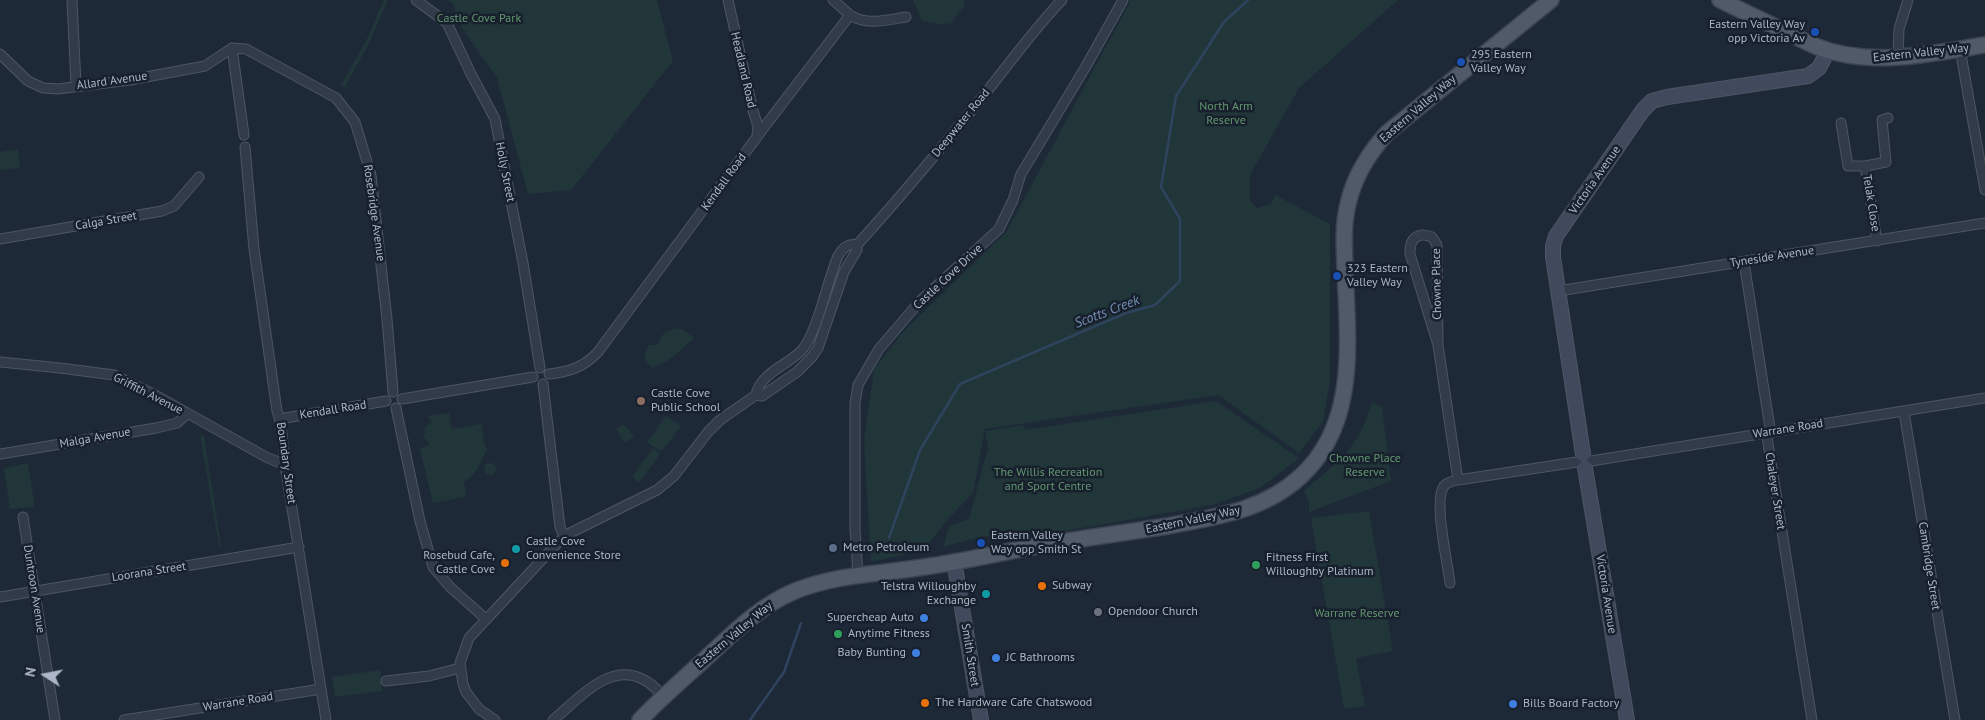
<!DOCTYPE html>
<html>
<head>
<meta charset="utf-8">
<style>
	body { margin:0 }
	#map { position:relative; width:1985px; height:720px; overflow:hidden; background:#1e2938; font-family:"PT Sans",sans-serif }
	canvas { display:block }
	.north { position:absolute; left:20px; top:650px; width:50px; height:50px; -webkit-text-stroke:4px #18202d; paint-order:stroke; rotate:281deg; font-size:14px; font-weight:700; line-height:20px; text-align:center; color:#acb6c6 }
	.north::after { content:''; display:block; margin:auto; width:18px; height:22px; background:#acb6c6; clip-path:polygon(50% 0,100% 100%,50% 72%,0 100%) }
</style>
</head>
<body>
<div id="map">
<canvas width="1985" height="720"></canvas>
<div class="north">N</div>
</div>
<script>
const g = document.querySelector('canvas').getContext('2d');
g.lineJoin = 'round';
function fillPath(path, color) {
  g.fillStyle = color;
  g.fill(path, 'evenodd');
}
function strokePath(path, color, width, dash) {
  g.strokeStyle = color;
  g.lineWidth = width;
  g.lineCap = dash ? 'butt' : 'round';
  g.setLineDash(dash || []);
  g.stroke(path);
}
function drawText(font, color, halo, rows, align = 'center') {
  g.font = font + ' "PT Sans",sans-serif';
  g.lineWidth = 5;
  g.setLineDash([]);
  g.textBaseline = 'middle';
  g.strokeStyle = halo;
  g.fillStyle = color;
  for (const [text, x, y, turn = 0] of rows) {
    g.save();
    g.translate(x, y);
    g.rotate((+turn || 0) * Math.PI / 180);
    g.textAlign = isNaN(turn) ? turn : align;
    if (halo) g.strokeText(text, 0, 0);
    g.fillText(text, 0, 0);
    g.restore();
  }
}
fillPath(new Path2D(`
	M384,0H388L369,43L345,87L341,85L366,41Z
	M446,0H657L673,61L571,190L528,194L497,78L458,22L453,3Z
	M913,0H964V6L949,25L948,21L945,25L922,21Z
	M1131,0H1398L1299,88L1250,175V200L1257,208L1271,204L1275,195L1330,224V381L1323,422L1299,453L1218,395L985,429L973,493L947,520L924,550L871,562L864,440L874,370L901,334L1007,231Z
	M18,149L20,168L0,170V152Z
	M675,328L682,329L694,338L670,359L653,368C644,361 642,354 649,345H657L664,333Z
	M1216,401L1299,458L1260,488L1212,505L1048,534L1009,539L983,536L943,547L949,526L969,519L988,448L985,431L1024,425L1025,430Z
	M1372,402L1382,407L1391,481L1309,512V501L1304,491C1340,459 1358,450 1372,402Z
	M449,413L452,429L482,424L484,443L487,449C481,462 477,474 464,482L466,497L433,503L420,448L430,445L424,437L425,427L432,422L427,416Z
	M666,416L681,426L661,452L647,442Z
	M623,424L634,436L625,443L616,429Z
	M200,435L204,436L221,546L219,547Z
	M653,448L660,454L639,483L632,477Z
	M484 469a6 6 0 1 1 12 0a6 6 0 1 1-12 0Z
	M28,463L35,507L10,509L4,468Z
	M1369,511L1393,651L1356,658L1365,706L1344,709L1311,518Z
	M380,670L382,691L335,697L332,677Z`), '#203639');
strokePath(new Path2D(`
	M889,538L920,450L960,384L1126,313L1155,305L1180,281V219L1161,187L1176,96L1224,22L1248,0
	M750,720L784,672L801,623`), '#2f435f', 2.5);
const street = new Path2D(`
	M72,0L76,85
	M416,0L447,23L471,74L495,119L523,263L540,368
	M728,0L753,111L758,126L757,136
	M833,0L850,15
	M232,48L246,49L336,98L355,122L371,175L387,319L393,392
	M232,48L244,135
	M1960,49L1985,190
	M0,54L28,81L43,88L58,89L130,80L205,66L232,48
	M1898,57L1899,29L1908,0
	M1841,123L1848,166H1865
	M245,147L254,249L277,411C283,426 283,447 285,465L326,720
	M0,239L162,211L174,206L199,177
	M1877,241L1865,166L1886,162L1882,120L1888,118
	M1744,262L1770,428L1767,437L1812,720
	M1558,291L1985,223
	M1438,345L1410,254C1409,239 1418,231 1432,237L1437,245L1438,345L1458,480
	M0,362L60,368L114,375L155,395L266,457L285,465
	M549,374C569,372 584,367 598,352L765,126L850,15C867,26 887,20 906,17
	M543,384L560,527L564,536
	M756,395C760,373 788,365 802,350C817,333 828,279 838,256C843,248 848,243 857,245
	M402,399L533,377
	M396,408L420,521L433,567L450,587L486,619
	M1904,412L1955,720
	M281,420L285,418L386,401
	M0,454L156,428L177,423L187,414
	M1591,461L1985,398
	M23,517L55,720
	M858,575L855,529V403L858,385L879,349L921,300L999,229L1013,200L1021,174L1085,68L1123,0
	M1450,583C1448,564 1433,500 1444,486C1447,482 1453,481 1458,480L1577,462
	M0,597L299,547
	M386,681L429,676L460,668
	M124,720L321,689
	M495,720L479,709L466,692L463,684L460,663L469,638L564,536L657,490L674,476L708,432L720,420L756,395L762,396L797,372L812,357L818,348L844,272L857,250V245C904,193 949,139 992,85C1015,56 1036,27 1062,0
	M553,720C578,700 610,659 646,681C652,684 658,691 663,696`);
const secondary = new Path2D(`
	M1583,454L1553,257V246L1556,236L1643,110L1652,101L1667,97L1808,76L1819,68L1828,51
	M1585,468L1627,720
	M954,561L981,720`);
const primary = new Path2D(`
	M1720,0L1815,46C1870,68 1928,54 1985,45
	M640,720C660,699 682,680 704,660C732,634 759,606 795,591C837,574 881,574 924,567C968,561 1011,550 1054,543C1092,537 1130,532 1168,526C1215,517 1263,511 1300,477C1360,423 1347,337 1345,265C1344,245 1343,224 1348,204C1354,177 1368,154 1387,133L1551,0`);
strokePath(street, '#4d5664', 11);
strokePath(secondary, '#4d5664', 16);
strokePath(primary, '#3c4452', 18);
strokePath(street, '#323b49', 9);
strokePath(secondary, '#404a5c', 14);
strokePath(primary, '#505a69', 15);
for (const [x, y, r, color] of [
	[1815,32,5,"#1a4fb4"],
	[1461,62,5,"#1a4fb4"],
	[1337,276,5,"#1a4fb4"],
	[641,401,5,"#8d6e63"],
	[981,543,5,"#1a4fb4"],
	[833,548,5,"#5c6f8a"],
	[516,549,5,"#0f9aa8"],
	[505,563,5,"#e8710a"],
	[1256,565,5,"#2e9e5b"],
	[1042,586,5,"#e8710a"],
	[986,594,5,"#0f9aa8"],
	[1098,612,5,"#6b7280"],
	[924,618,5,"#3f7fe0"],
	[838,634,5,"#2e9e5b"],
	[916,653,5,"#3f7fe0"],
	[996,658,5,"#3f7fe0"],
	[925,703,5,"#e8710a"],
	[1513,704,5,"#3f7fe0"]
]) {
  const dot = new Path2D();
  dot.arc(x, y, r, 0, 2 * Math.PI);
  g.fillStyle = color;
  g.fill(dot);
  strokePath(dot, '#18202d', 2);
}
drawText('12px', '#62976f', '#18202d', [
	["Castle Cove Park",479,19],
	["North Arm",1226,107],
	["Reserve",1226,121],
	["Chowne Place",1365,459],
	["Reserve",1365,473],
	["The Willis Recreation",1048,473],
	["and Sport Centre",1048,487],
	["Warrane Reserve",1357,614]
]);
drawText('12px', '#acb6c6', '#18202d', [
	["Eastern Valley Way",1805,25,"right"],
	["opp Victoria Av",1805,39,"right"],
	["295 Eastern",1471,55],
	["Valley Way",1471,69],
	["323 Eastern",1347,269],
	["Valley Way",1347,283],
	["Castle Cove",651,394],
	["Public School",651,408],
	["Eastern Valley",991,536],
	["Way opp Smith St",991,550],
	["Castle Cove",526,542],
	["Convenience Store",526,556],
	["Metro Petroleum",843,548],
	["Rosebud Cafe,",495,556,"right"],
	["Castle Cove",495,570,"right"],
	["Fitness First",1266,558],
	["Willoughby Platinum",1266,572],
	["Subway",1052,586],
	["Telstra Willoughby",976,587,"right"],
	["Exchange",976,601,"right"],
	["Opendoor Church",1108,612],
	["Supercheap Auto",914,618,"right"],
	["Anytime Fitness",848,634],
	["Baby Bunting",906,653,"right"],
	["JC Bathrooms",1006,658],
	["The Hardware Cafe Chatswood",935,703],
	["Bills Board Factory",1523,704]
], 'left');
drawText('12px', '#acb6c6', '#18202d', [
	["Eastern Valley Way",1921,53,-6],
	["Headland Road",743,70,77],
	["Allard Avenue",112,81,-8],
	["Eastern Valley Way",1418,109,-41],
	["Deepwater Road",961,123,-51],
	["Holly Street",505,172,79],
	["Victoria Avenue",1595,180,-55],
	["Kendall Road",724,182,-54],
	["Telak Close",1871,203,81],
	["Rosebridge Avenue",374,213,82],
	["Calga Street",106,221,-10],
	["Tyneside Avenue",1772,257,-9],
	["Castle Cove Drive",948,277,-43],
	["Chowne Place",1437,284,-91],
	["Griffith Avenue",148,394,27],
	["Kendall Road",333,410,-9],
	["Warrane Road",1788,429,-9],
	["Malga Avenue",95,438,-10],
	["Boundary Street",286,463,82],
	["Chaleyer Street",1775,491,81],
	["Eastern Valley Way",1193,520,-12],
	["Cambridge Street",1929,566,81],
	["Loorana Street",149,572,-9],
	["Duntroon Avenue",34,589,81],
	["Victoria Avenue",1606,594,81],
	["Eastern Valley Way",734,635,-40],
	["Smith Street",970,655,81],
	["Warrane Road",238,702,-9]
]);
drawText('italic 14px', '#728db1', '#18202d', [
	["Scotts Creek",1107,312,-21]
]);
</script>
</body>
</html>
